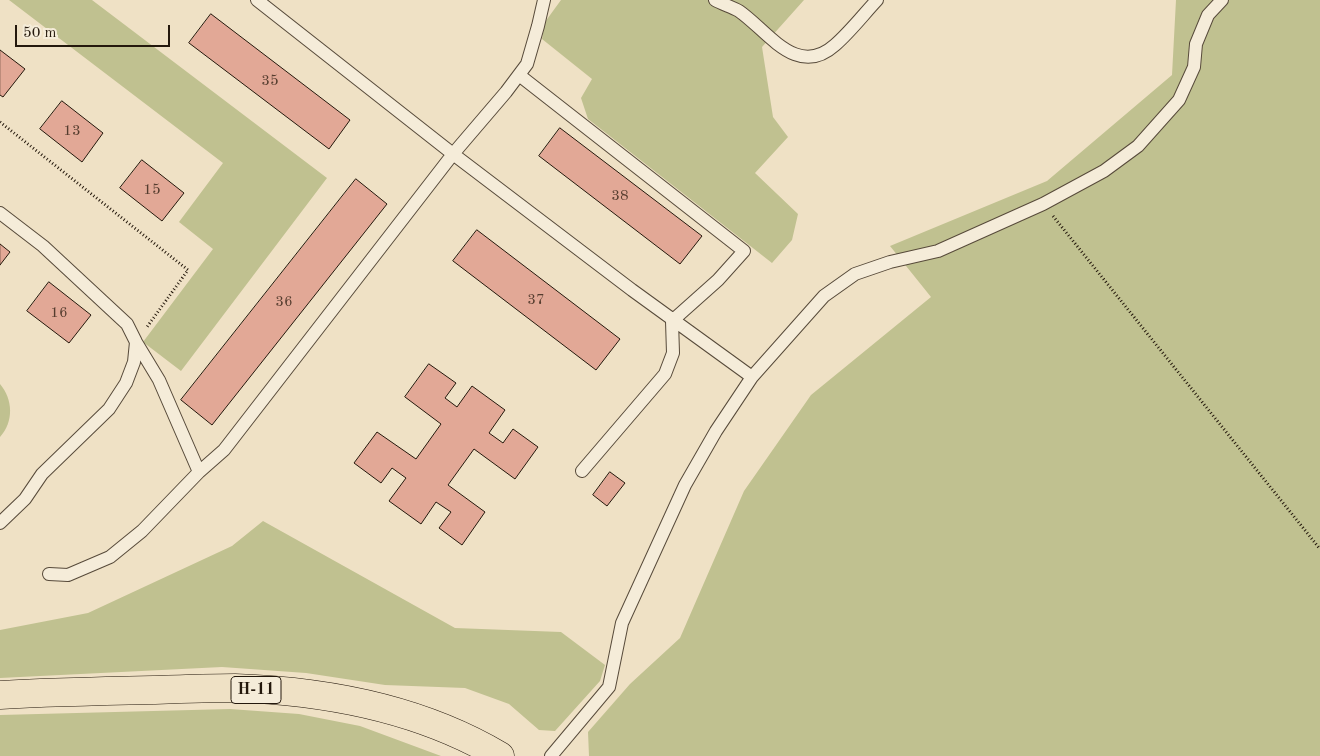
<!DOCTYPE html>
<html>
<head>
<meta charset="utf-8">
<style>
	body { margin:0 }
	#map { position:relative; width:1320px; height:756px; overflow:hidden; background:#efe1c5; font-family:"Old Standard TT",serif }
	canvas { display:block }
	.scale { position:absolute; left:15px; top:25px; width:155px; height:22px; box-sizing:border-box; border:2px solid #24180c; border-top:0; padding-left:6px; font-size:15px; line-height:18px; white-space:nowrap; color:#24180c; -webkit-text-stroke:4px #f5ecd9; paint-order:stroke }
</style>
</head>
<body>
<div id="map">
<canvas width="1320" height="756"></canvas>
<div class="scale">50 m</div>
</div>
<script>
const g = document.querySelector('canvas').getContext('2d');
g.lineJoin = 'round';
function fillPath(path, color) {
  g.fillStyle = color;
  g.fill(path, 'evenodd');
}
function strokePath(path, color, width, dash) {
  g.strokeStyle = color;
  g.lineWidth = width;
  g.lineCap = dash ? 'butt' : 'round';
  g.setLineDash(dash || []);
  g.stroke(path);
}
function drawText(font, color, halo, rows, align = 'center') {
  g.font = font + ' "Old Standard TT",serif';
  g.lineWidth = 4.5;
  g.setLineDash([]);
  g.textBaseline = 'middle';
  g.strokeStyle = halo;
  g.fillStyle = color;
  for (const [text, x, y, turn = 0] of rows) {
    g.save();
    g.translate(x, y);
    g.rotate((+turn || 0) * Math.PI / 180);
    g.textAlign = isNaN(turn) ? turn : align;
    if (halo) g.strokeText(text, 0, 0);
    g.fillText(text, 0, 0);
    g.restore();
  }
}
fillPath(new Path2D(`
	M9,0H92L327,178L181,371L143,342L213,249L179,222L223,163Z
	M561,0H804L762,47L773,117L788,137L755,173L798,214L792,240L772,263L588,119L581,98L592,79L542,39L545,22Z
	M1176,0H1320V756H589L588,732L630,684L680,638L744,491L811,395L931,297L890,246L1047,181L1172,75Z
	M0,384C13,399 14,422 0,437Z
	M263,521L455,628L561,632L605,665L600,681L555,731L539,730L509,704L465,688L385,685L306,673L222,667L0,678V630L88,613L232,546Z
	M230,709L299,714L360,726L441,756H0V715Z`), '#c0c190');
const building = new Path2D(`
	M211,14L350,120L329,149L189,43Z
	M0,50L25,69L3,97L0,95Z
	M62,101L103,133L82,162L40,129Z
	M560,128L702,236L680,264L539,156Z
	M142,160L184,193L162,221L120,188Z
	M356,179L387,204L212,425L181,400Z
	M477,230L620,339L596,370L453,261Z
	M0,244L10,252L0,265Z
	M49,282L91,315L69,343L27,311Z
	M429,364L456,383L445,398L457,407L472,386L505,410L489,433L503,443L513,429L538,447L515,479L474,449L448,485L485,512L462,545L439,528L451,512L436,502L421,524L389,501L406,478L392,468L381,483L354,463L377,432L416,459L441,424L405,397Z
	M610,472L625,483L607,506L593,495Z`);
fillPath(building, '#e2a896');
strokePath(building, '#24180c', 1);
const service = new Path2D(`
	M257,0L453,154L632,290L752,377
	M715,0C722,4 732,7 739,11C768,31 797,79 835,45C850,32 863,15 877,0
	M519,75L744,251L718,280L672,321L673,353L665,374L582,471
	M0,213L43,246L127,324L136,342L159,380L199,472
	M0,523L25,499L42,474L109,409L126,383L134,362L136,342
	M49,574L68,575L110,557L142,531L199,472L224,450L453,154L506,92L527,64L538,26L544,0
	M551,756L609,687L622,623L685,485L716,431L752,377L824,296L855,274L890,262L938,251L1043,204L1104,171L1138,146L1179,100L1194,67L1196,44L1208,15L1222,0`);
const primary = new Path2D(`
	M0,695C52,692 104,691 155,690C182,689 209,688 235,688C326,691 421,709 500,756`);
strokePath(service, '#574a3a', 14);
strokePath(primary, '#24180c', 29);
strokePath(new Path2D(`
	M0,122L188,270L147,327
	M1053,216L1320,549`), '#24180c', 3, [1, 2.5]);
strokePath(service, '#f5ecd9', 12);
strokePath(primary, '#efe1c5', 28);
drawText('15px', '#543c2e', null, [
	["35",270,81],
	["13",72,131],
	["15",152,190],
	["38",620,196],
	["37",536,300],
	["36",284,302],
	["16",59,313]
]);
for (const [x, y, w] of [
	[256,690,50]
]) {
  const box = new Path2D();
  box.roundRect(x - w / 2, y - 13.5, w, 27, 4);
  g.fillStyle = '#f5ecd9';
  g.fill(box);
  strokePath(box, '#24180c', 1);
}
drawText('bold 16px', '#24180c', null, [
	["Н-11",256,690]
]);
</script>
</body>
</html>
